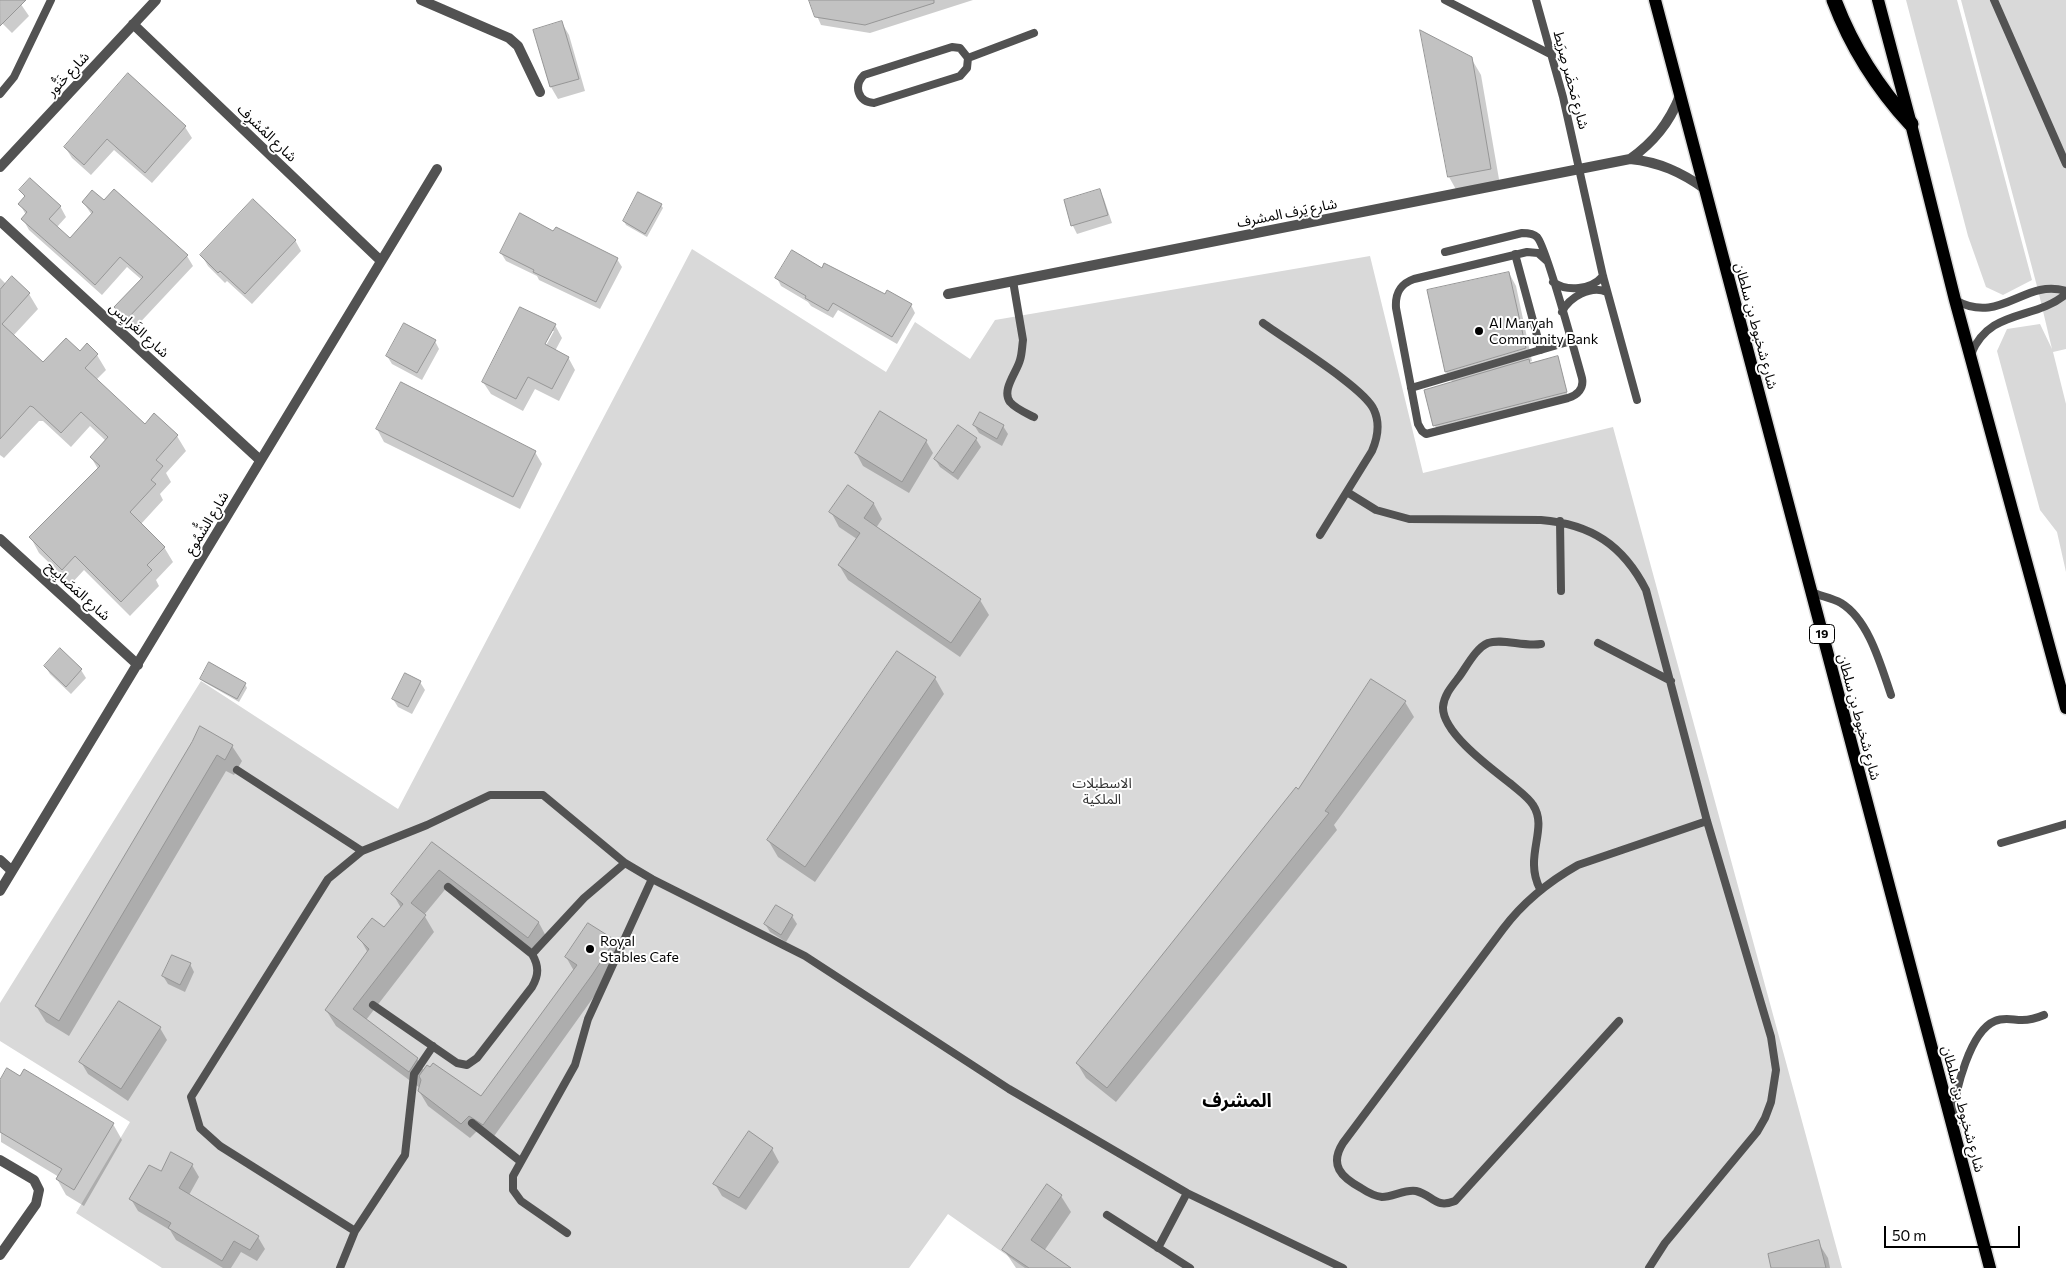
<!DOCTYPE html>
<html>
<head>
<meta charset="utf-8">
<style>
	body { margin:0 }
	#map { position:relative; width:2066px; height:1268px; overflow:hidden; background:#fff; font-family:Commissioner,sans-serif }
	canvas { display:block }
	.scale { position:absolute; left:1884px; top:1226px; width:136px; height:22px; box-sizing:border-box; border:2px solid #000; border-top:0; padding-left:6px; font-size:15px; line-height:18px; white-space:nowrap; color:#000; -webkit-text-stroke:4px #fff; paint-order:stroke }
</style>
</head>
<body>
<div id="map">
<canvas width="2066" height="1268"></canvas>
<div class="scale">50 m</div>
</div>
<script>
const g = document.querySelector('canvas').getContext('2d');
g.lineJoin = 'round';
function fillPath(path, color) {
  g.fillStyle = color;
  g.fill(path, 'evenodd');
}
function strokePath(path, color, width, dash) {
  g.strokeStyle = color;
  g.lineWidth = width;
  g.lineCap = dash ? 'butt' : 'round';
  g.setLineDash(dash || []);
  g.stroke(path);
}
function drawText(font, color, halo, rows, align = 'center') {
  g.font = font + ' Commissioner,"Noto Sans Arabic",sans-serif';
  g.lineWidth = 4;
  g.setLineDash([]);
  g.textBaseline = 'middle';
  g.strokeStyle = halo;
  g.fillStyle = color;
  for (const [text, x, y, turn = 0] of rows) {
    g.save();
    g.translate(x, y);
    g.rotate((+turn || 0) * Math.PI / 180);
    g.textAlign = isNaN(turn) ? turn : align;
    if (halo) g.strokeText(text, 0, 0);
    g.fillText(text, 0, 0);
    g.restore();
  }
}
fillPath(new Path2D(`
	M1906,0H1957L2032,280L2003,295L1986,287L1968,236Z
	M1961,0H2066V349L2053,352L2066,404V572L2057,532L2040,510L1997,351L2007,329L2040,324L2052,349L2038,290Z
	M692,249L886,372L915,322L970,359L995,320L1370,256L1423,473L1613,427L1842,1268H1025L948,1214L909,1268H162L76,1213L130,1122L0,1041V1003L201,681L398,809Z`), '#d9d9d9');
fillPath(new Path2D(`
	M0,0H18L29,16L12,33L0,21Z
	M810,0H973L870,33L821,25Z
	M562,23L569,35L585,91L558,99L551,87Z
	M1422,32L1471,58L1481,75L1500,185L1458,193L1449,177Z
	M128,75L185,127L192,138L152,183L114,150L91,175L72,158L65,147Z
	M21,190L60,206L66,217L57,227L70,239L92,215L83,202L187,256L193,266L133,330L121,318L115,307L142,280L127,267L102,295L29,230L23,219L26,215L20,204L25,198Z
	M1100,191L1104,199L1112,223L1077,234L1073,226L1065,201Z
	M661,205L663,208L647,237L626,225L624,221Z
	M554,232L617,259L622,267L600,309L539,280L537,276L506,261L501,253Z
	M295,240L301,251L252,304L227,281L225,283L208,266L202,256Z
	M822,270L911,305L915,313L897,344L838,310L833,318L811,306L808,302L781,286L777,278Z
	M1509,273L1516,286L1532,361L1529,362L1530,364L1558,357L1568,396L1436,429L1426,391L1453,383L1446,372L1429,291Z
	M0,278L6,284L29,294L38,309L13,336L43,364L80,353L97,355L106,370L96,380L145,425L177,436L186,451L166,473L171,482L160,494L163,500L141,524L164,547L173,562L156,580L159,586L130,616L84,570L71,584L39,553L31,538L98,469L91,457L106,441L90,426L71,447L43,421H39L4,458L0,455Z
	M555,325L562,338L555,351L568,357L575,370L559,401L535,389L523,411L491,394L483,382ZM551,331H554L543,351L541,349Z
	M435,341L439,349L422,380L392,364L387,356Z
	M974,425L1003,426L1008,434L1002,446L979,433Z
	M377,429L535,452L542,464L520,509L384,442Z
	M976,439L981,447L958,480L940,467L935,459Z
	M926,441L933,453L909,493L863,466L856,453Z
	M874,504L882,519L876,528L980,600L989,615L960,657L848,580L839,565L857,539L839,527L831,512Z
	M60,650L81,670L86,678L71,694L50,674L45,666Z
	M935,678L944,694L815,882L778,857L768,840Z
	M202,679L245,684L247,688L239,702L204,682Z
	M420,682L425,690L412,714L398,707L393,699Z
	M1405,702L1414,717L1334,825L1337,830L1116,1102L1086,1078L1077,1063L1298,791Z
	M193,742L232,746L242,761L234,775L226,771L69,1036L46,1022L36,1006Z
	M432,844L539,923L548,940L538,954L448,886L424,915L434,932L366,1020L417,1059L424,1071L482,1098L574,971L566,957L614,941L623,956L492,1139L478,1130L470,1138L428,1106L419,1091L420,1088L336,1026L326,1010L368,953L359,937L384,929L401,908L393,894Z
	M792,916L797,924L786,942L770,932L765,924Z
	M190,964L194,972L185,992L168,984L163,976Z
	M160,1028L167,1040L128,1101L88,1074L81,1062Z
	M0,1083L113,1124L122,1140L84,1206L66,1195L57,1179L59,1177L1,1142Z
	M749,1133L772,1149L779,1162L746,1210L722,1196L715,1184Z
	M192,1165L199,1177L189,1195L258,1237L265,1249L257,1261L241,1252L231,1268H223L176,1240L170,1230L138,1211L131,1199L161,1173Z
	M1061,1196L1071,1212L1044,1251L1069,1268H1016L1004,1250Z
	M1818,1242L1828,1258L1830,1268H1773Z`), '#0003');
const building = new Path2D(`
	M0,0H26L0,26Z
	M809,0H934V3L865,25L815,17Z
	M562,21L579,79L550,87L533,30Z
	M1420,30L1472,57L1491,169L1448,177Z
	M128,73L186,126L145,173L107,139L84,165L64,147Z
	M30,178L61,206L49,219L70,238L93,212L82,202L92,190L104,200L114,189L188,255L126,320L114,307L143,277L120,257L95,285L71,263L21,219L27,212L18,204L25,196L19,190Z
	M1100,189L1108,215L1071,226L1064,200Z
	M638,192L662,204L645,234L623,221Z
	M253,199L296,240L245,294L220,271L218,273L200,255Z
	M520,213L553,231L556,227L618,258L596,302L533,272L534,270L500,253Z
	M792,250L822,268L824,263L885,294L887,290L912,304L892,337L833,303L828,311L805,298L806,296L775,278Z
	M1509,272L1526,348L1445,372L1427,290Z
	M12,276L30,293L2,324L43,362L66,338L80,351L87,343L98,354L85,368L145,424L154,413L178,435L156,460L163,466L151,480L156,484L130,512L165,547L147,565L152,570L121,602L75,556L62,570L29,537L100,466L90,457L108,437L81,412L61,433L33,407L30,406L0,439V290Z
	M520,307L556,324L545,344L569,357L552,389L528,377L516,399L482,382Z
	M404,323L436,340L417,373L386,356Z
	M1558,356L1567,392L1433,426L1424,390L1529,359L1530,363Z
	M401,382L536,451L513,497L376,429Z
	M880,411L927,440L902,482L855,453Z
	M980,412L1004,425L997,439L973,425Z
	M958,425L977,438L953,473L934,459Z
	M848,485L874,503L864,518L981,599L951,643L838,565L860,533L829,512Z
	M60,648L82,669L66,687L44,666Z
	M897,651L936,677L805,867L767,840Z
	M209,662L246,683L237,699L200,679Z
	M405,673L421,681L408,707L392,699Z
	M1371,679L1406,701L1325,811L1329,813L1107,1088L1076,1063L1296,787L1298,789Z
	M200,726L233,745L225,760L217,755L59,1021L35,1006L192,742Z
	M432,842L539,922L528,938L439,870L411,903L426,915L353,1009L418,1058L409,1072L325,1010L369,949L357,937L372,918L384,927L403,904L391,894Z
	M776,905L793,915L781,935L764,924Z
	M588,923L615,940L592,975L483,1125L469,1116L461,1124L418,1091L421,1080L419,1076L427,1065L430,1067L433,1063L481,1096L577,965L565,957Z
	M172,955L191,963L180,985L162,976Z
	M119,1001L161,1027L121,1089L79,1062Z
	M7,1068L20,1076L24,1069L114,1123L74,1190L56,1179L62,1169L0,1132V1080Z
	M749,1131L773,1148L739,1198L713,1184Z
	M171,1152L193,1164L179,1188L259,1236L250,1250L234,1241L222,1261L168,1228L171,1223L129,1199L149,1165L161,1171Z
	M1047,1184L1062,1195L1031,1240L1071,1268H1029L1002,1250Z
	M1819,1240L1826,1268H1771L1768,1254Z`);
fillPath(building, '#c2c2c2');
strokePath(building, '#969696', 1);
const primary = new Path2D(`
	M1655,0L1990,1268
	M1878,0L1911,124L1955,300L2066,708`);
const highway = new Path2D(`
	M1834,0C1852,48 1877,87 1911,124`);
strokePath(primary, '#dbdbdb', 15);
strokePath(highway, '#dbdbdb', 18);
strokePath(new Path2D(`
	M1445,0L1552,55
	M1536,0L1563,97L1603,276L1637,400
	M1994,0L2066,164
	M952,47L960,48L968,58L967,68L960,76L874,103C858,102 853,86 864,75Z
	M968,58L1034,33
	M0,94L14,77L51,0
	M1445,252L1522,233C1527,233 1533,233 1537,237C1546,245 1576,357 1582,378C1584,388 1578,395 1568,398L1426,434L1422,431L1418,424L1396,308C1395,293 1400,284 1414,279L1527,252L1538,253L1547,261
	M1515,254L1541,350
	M1013,281L1023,340C1022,347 1022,354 1020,360C1017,372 1001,390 1010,402C1016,409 1026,413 1034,417
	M1553,282C1567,292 1591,290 1603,276
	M1955,300C2001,326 2024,278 2066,291
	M1562,312C1569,297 1591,285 1607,292
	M1263,323C1286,340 1365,388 1374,410C1380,423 1378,437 1372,451L1320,535
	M1971,354C1990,308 2034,321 2066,294
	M1411,388L1571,341
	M1347,492L1376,510L1409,519L1541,520C1591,524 1623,545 1646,590L1707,821L1771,1037L1776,1070L1771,1102L1765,1118L1757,1132L1665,1243L1649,1268
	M1560,521L1561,591
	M1811,592C1820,596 1832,598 1841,603C1869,620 1881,666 1891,695
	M1598,643L1671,681
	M237,770L362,851
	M2001,843L2066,824
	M1540,889C1523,856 1549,829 1533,805C1528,797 1519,791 1511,784C1492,769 1442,733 1443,707C1444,695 1452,686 1459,677C1467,666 1476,648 1488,643C1502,638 1524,647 1541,644
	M532,954L584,898L625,863
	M373,1005L457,1063L467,1065L477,1058L532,987C539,975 539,966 532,954L448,887
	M1619,1021L1455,1201C1435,1209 1433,1195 1416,1191C1405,1189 1393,1197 1382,1197C1374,1196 1367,1192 1361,1188C1341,1177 1329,1165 1343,1143L1503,929C1524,901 1548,882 1578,865L1707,821
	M1953,1117C1955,1091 1970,1031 1995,1021C2004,1017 2013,1020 2022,1020C2030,1020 2037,1018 2044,1015
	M472,1123L520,1161
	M1107,1215L1190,1268
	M355,1231L220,1146L200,1128L191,1097L328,879L362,851L427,825L490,795H543L625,863L652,879L805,956L1009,1089L1187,1193L1343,1268
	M567,1233L521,1201L513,1190V1176L575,1065L588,1019L652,879
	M1158,1248L1187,1193
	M340,1268L355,1231L405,1155L414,1074L433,1046`), '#525252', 8);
strokePath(new Path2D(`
	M421,0L509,38L518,46L540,92
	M133,24L381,261
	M1630,159C1654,142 1669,123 1680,96
	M0,167L156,0
	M0,221L260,460
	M948,294L1630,159C1659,162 1681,172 1705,189
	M0,539L138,665
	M0,860L12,871
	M0,891L437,169
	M0,1160L34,1180L39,1190L36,1204L0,1255`), '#525252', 10);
strokePath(primary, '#000', 12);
strokePath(highway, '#000', 15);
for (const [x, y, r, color] of [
	[1479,331,5,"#000"],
	[590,949,5,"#000"]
]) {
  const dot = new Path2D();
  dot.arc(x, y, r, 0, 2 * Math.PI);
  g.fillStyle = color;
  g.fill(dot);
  strokePath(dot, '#fff', 2);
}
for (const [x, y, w] of [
	[1822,634,25]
]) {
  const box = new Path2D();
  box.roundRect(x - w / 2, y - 9.5, w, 19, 4);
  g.fillStyle = '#fff';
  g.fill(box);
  strokePath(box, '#000', 1);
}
drawText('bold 12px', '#000', null, [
	["19",1822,634]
]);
drawText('14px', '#000', '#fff', [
	["شارع خَنُّور",68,74,-47],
	["شارع مَحضَر صِرَيط",1571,80,75],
	["شارع المُشرِف",267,133,44],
	["شارع يَرف المشرف",1287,213,-11],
	["شارع شخبوط بن سلطان",1756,326,75],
	["شارع الغَرايِس",139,330,42],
	["شارع الشُّمُوع",207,523,-59],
	["شارع المَصَابِيح",78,591,42],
	["شارع شخبوط بن سلطان",1859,717,75],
	["شارع شخبوط بن سلطان",1963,1109,75]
]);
drawText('14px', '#000', '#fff', [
	["Al Maryah",1489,323],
	["Community Bank",1489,339],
	["Royal",600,941],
	["Stables Cafe",600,957]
], 'left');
drawText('14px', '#303030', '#fff', [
	["الاسطبلات",1102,783],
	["الملكية",1102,799]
]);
drawText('bold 19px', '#000', '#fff', [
	["المشرف",1237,1101]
]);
</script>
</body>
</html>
